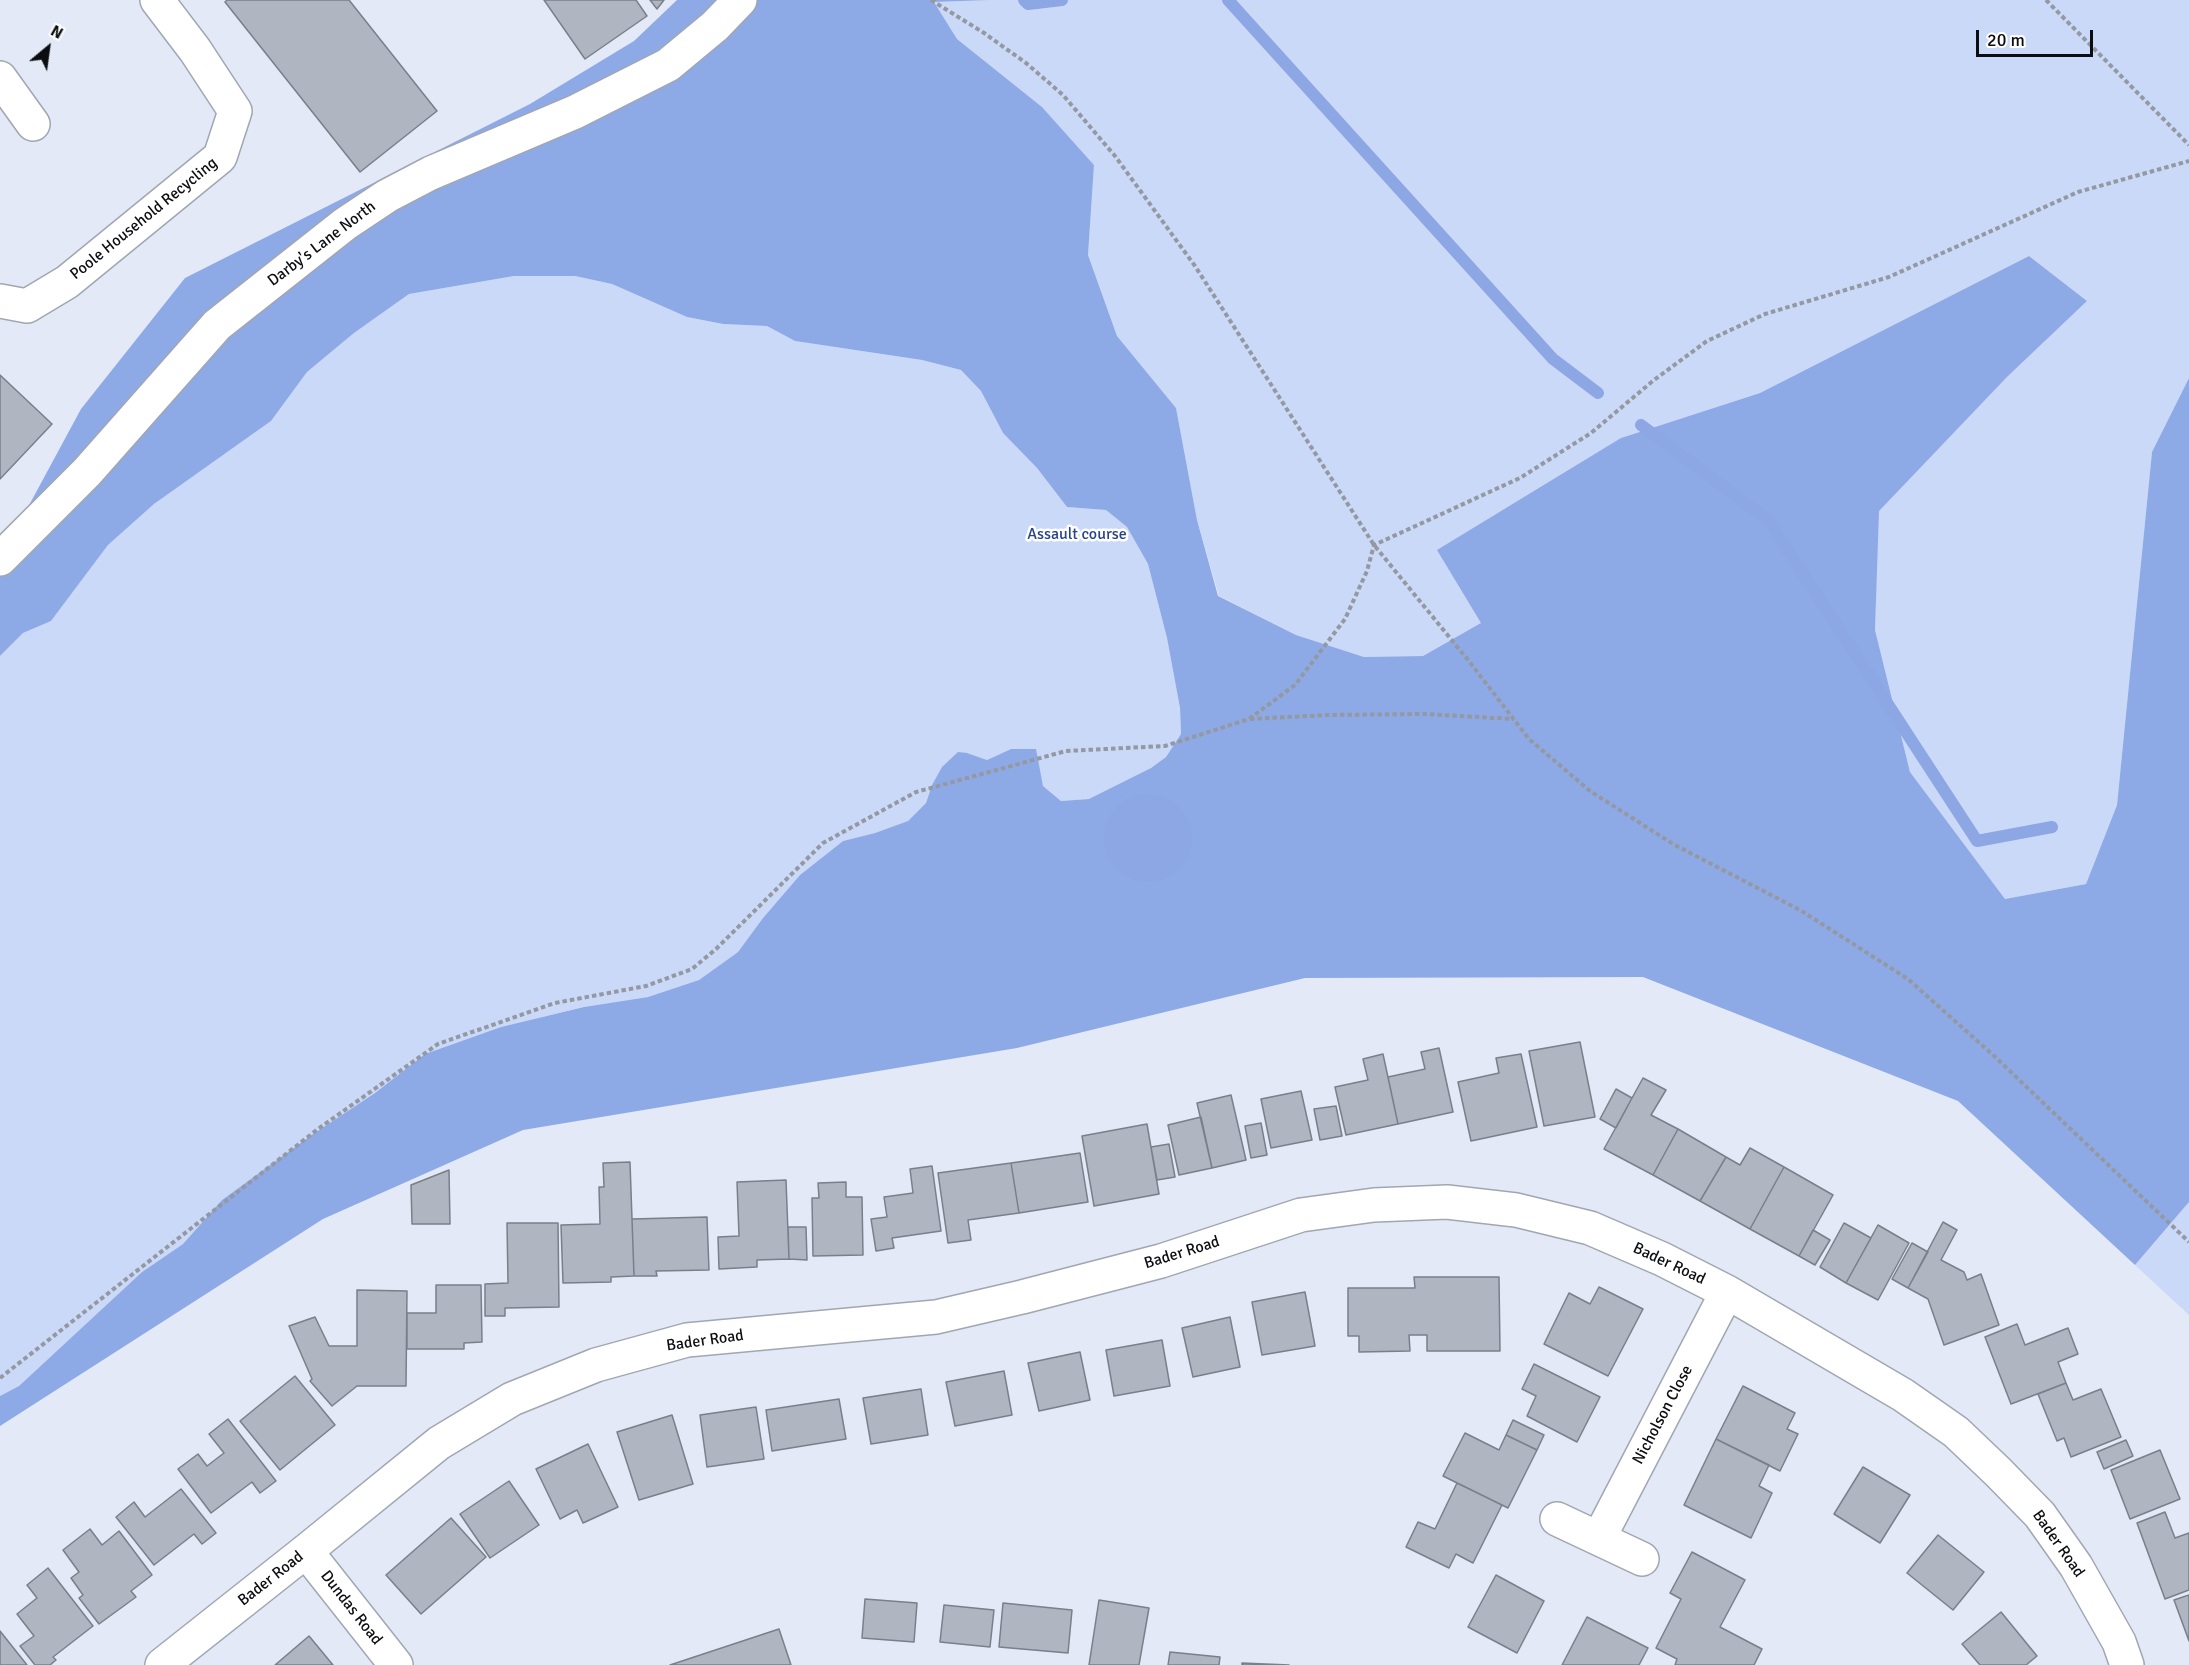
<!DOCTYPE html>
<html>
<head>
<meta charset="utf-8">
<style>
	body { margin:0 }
	#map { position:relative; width:2189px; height:1665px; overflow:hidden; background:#e3e9f6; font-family:Signika,sans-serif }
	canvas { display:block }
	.north { position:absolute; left:18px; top:18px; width:60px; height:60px; -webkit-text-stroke:4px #fff; paint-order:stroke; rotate:29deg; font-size:16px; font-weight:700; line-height:24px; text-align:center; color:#0b0d11 }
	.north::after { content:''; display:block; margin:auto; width:21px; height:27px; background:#0b0d11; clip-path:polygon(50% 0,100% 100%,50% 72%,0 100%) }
	.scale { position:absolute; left:1976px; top:30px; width:117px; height:27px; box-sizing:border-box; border:3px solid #0b0d11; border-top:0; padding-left:8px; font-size:18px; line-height:21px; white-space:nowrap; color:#0b0d11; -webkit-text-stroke:4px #fff; paint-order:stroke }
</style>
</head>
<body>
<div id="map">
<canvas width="2189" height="1665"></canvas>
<div class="north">N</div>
<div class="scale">20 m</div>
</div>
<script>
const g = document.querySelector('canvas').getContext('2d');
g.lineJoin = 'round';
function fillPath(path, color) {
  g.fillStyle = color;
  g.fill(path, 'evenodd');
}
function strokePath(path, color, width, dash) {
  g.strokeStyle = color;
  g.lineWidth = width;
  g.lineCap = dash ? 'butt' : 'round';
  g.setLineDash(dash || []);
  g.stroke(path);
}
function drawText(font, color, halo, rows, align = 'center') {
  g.font = font + ' Signika,sans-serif';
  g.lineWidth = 5;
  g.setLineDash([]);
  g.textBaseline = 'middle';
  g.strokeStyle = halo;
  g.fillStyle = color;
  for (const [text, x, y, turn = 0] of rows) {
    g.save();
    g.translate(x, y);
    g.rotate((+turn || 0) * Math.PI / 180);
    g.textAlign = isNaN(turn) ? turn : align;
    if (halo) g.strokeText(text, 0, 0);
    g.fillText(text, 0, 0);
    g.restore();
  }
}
fillPath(new Path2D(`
	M990,0H2189V378L2152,452L2117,805L2086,884L2005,899L1910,772L1875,630L1878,511L2007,377L2087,301L2029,256L1760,393L1621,438L1482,623L1423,656L1364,657L1296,635L1219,596L1197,520L1176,408L1117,336L1088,255L1094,165L1042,107L957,39L934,2Z
	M514,276H575L612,284L687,317L723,324L767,326L795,341L922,360L961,370L981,391L1003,433L1037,468L1067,507L1106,510L1127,527L1148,564L1167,638L1180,708L1181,734L1166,757L1151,768L1090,799L1061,801L1043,786L1011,749L987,760L967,753L932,785L926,803L908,821L875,833L843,841L800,875L763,918L738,952L699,980L648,997L584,1007L501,1027L425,1054L375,1093L313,1134L222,1200L183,1244L142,1272L19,1386L0,1396V656L23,633L51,621L108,545L154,504L271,421L307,372L354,333L409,294Z
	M2189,1202V1315L2135,1265Z`), '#cad9f7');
fillPath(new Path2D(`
	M677,0H990L934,2L957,39L1042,107L1094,165L1088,255L1117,336L1176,408L1197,520L1218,596L1296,635L1364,657L1423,656L1481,623L1437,550L1621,438L1760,393L2029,256L2087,301L2007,377L1879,511L1875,630L1910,772L2005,899L2086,884L2117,805L2152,452L2189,378V1202L2135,1265L1958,1101L1643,977L1305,978L1017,1048L523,1130L323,1219L0,1426V1396L19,1386L142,1272L183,1244L222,1200L313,1134L375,1093L425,1054L501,1027L584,1007L648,997L699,980L738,952L763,918L800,875L843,841L875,833L908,821L926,803L932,785L942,767L958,752L967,753L987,760L1011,749H1036L1043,786L1061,801L1089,799L1151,768L1166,757L1181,734L1180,708L1167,638L1148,564L1127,527L1106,510L1067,507L1037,468L1003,433L981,391L961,370L922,360L795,341L767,326L723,324L687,317L612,284L575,276H514L409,294L354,333L307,372L271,421L154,504L108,545L51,621L23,633L0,656V559L81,409L185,278L530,104L634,41Z`), '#8eaae6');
fillPath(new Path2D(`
	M1104 838a44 44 0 1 1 88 0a44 44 0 1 1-88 0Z`), '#8ca7e3');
strokePath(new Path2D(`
	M1024,0L1028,4L1062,0
	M1228,0L1553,359L1598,393
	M1641,425L1768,520L1977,841L2052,827`), '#8ca7e3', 12);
const building = new Path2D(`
	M227,0H349L437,111L360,172L225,2Z
	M544,0H636L647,16L585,59Z
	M650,0H664L657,9Z
	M0,375L52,424L0,479Z
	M1580,1042L1595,1117L1544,1126L1529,1051Z
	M1439,1048L1453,1112L1398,1124L1388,1077L1425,1069L1421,1052Z
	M1383,1054L1398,1124L1346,1135L1335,1087L1368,1080L1363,1059Z
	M1521,1054L1537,1127L1471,1141L1458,1082L1499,1073L1496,1058Z
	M1643,1078L1666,1090L1651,1115L1678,1129L1653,1175L1604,1149Z
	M1616,1089L1632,1098L1616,1128L1600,1119Z
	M1301,1091L1312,1140L1271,1148L1261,1099Z
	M1231,1095L1246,1160L1212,1168L1197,1103Z
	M1336,1106L1342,1136L1320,1140L1314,1109Z
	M1201,1117L1212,1168L1179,1175L1168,1125Z
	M1261,1123L1267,1155L1251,1158L1245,1126Z
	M1147,1124L1159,1194L1094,1206L1082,1136Z
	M1678,1129L1726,1157L1700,1201L1653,1175Z
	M1169,1144L1175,1177L1157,1180L1151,1147Z
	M1750,1148L1784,1167L1750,1229L1700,1201L1726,1157L1740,1165Z
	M1080,1153L1088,1202L1019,1213L1011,1163Z
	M630,1162L634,1276L611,1277V1282L563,1283L561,1225L600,1224L599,1187H604L603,1163Z
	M1011,1163L1019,1213L968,1220L971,1240L948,1243L938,1173Z
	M932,1166L941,1231L892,1238L894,1248L876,1251L871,1219L887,1217L884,1197L913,1193L910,1169Z
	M1784,1167L1833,1195L1799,1256L1750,1229Z
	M449,1170L450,1224H412L411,1185Z
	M786,1180L789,1259L757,1260V1267L719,1269L718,1237L739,1236L737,1182Z
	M846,1182V1197H862L863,1255L813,1256L812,1198H819L818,1183Z
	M707,1217L709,1270L656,1271L657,1276H634L632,1219Z
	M1943,1222L1957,1230L1941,1260L1964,1272L1967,1280L1981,1274L1999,1325L1944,1345L1928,1299L1908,1288Z
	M507,1223H558L559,1307L505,1308V1316H485V1284L508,1283Z
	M1844,1223L1871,1238L1846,1283L1820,1267Z
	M1878,1225L1909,1243L1878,1300L1846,1283Z
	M788,1227H806L807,1260L789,1259Z
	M1813,1230L1830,1240L1815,1265L1799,1256Z
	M1912,1243L1928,1252L1908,1288L1892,1279Z
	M1414,1277H1499L1500,1351H1427V1335H1409L1410,1351L1359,1352V1336H1348V1288H1415Z
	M436,1285H481L482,1342L464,1343V1349H407V1313H436Z
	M1599,1287L1643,1309L1608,1376L1544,1344L1569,1293L1590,1304Z
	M357,1290L407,1291L406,1386H357L332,1406L310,1381L312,1379L289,1326L315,1317L329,1346H357Z
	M1305,1292L1315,1346L1262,1355L1252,1302Z
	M1230,1317L1240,1367L1193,1377L1182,1328Z
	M2017,1324L2025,1345L2068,1328L2078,1354L2058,1362L2066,1383L2011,1404L1985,1337Z
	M1162,1340L1170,1386L1114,1396L1106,1350Z
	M1080,1352L1090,1400L1039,1411L1028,1363Z
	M1534,1364L1600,1397L1577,1442L1527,1416L1536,1396L1522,1389Z
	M1004,1371L1012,1415L955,1426L946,1382Z
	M295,1376L335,1425L280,1470L240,1421Z
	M2066,1383L2073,1400L2101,1389L2121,1437L2071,1457L2064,1438L2057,1441L2038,1394Z
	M1743,1386L1795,1413L1787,1429L1798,1434L1780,1471L1716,1439Z
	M921,1389L928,1435L871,1444L863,1398Z
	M839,1399L846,1439L772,1451L766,1410Z
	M756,1407L764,1459L707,1467L700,1415Z
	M672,1415L693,1484L639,1500L617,1432Z
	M228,1419L276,1481L260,1493L252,1482L211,1513L178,1469L198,1454L207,1466L224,1453L209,1434Z
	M1513,1420L1544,1435L1537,1450L1506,1435Z
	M1465,1433L1499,1450L1506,1435L1537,1450L1508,1508L1443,1476Z
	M1716,1439L1769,1465L1759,1486L1772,1493L1751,1538L1684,1505Z
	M2126,1440L2133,1456L2104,1469L2097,1452Z
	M588,1444L618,1507L583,1523L577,1510L560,1519L536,1469Z
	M2160,1450L2180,1499L2130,1519L2111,1470Z
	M1863,1467L1910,1495L1880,1543L1834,1514Z
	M509,1481L539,1525L490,1558L460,1514Z
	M1457,1483L1502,1505L1473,1563L1456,1554L1449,1568L1406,1547L1418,1522L1435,1529Z
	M181,1489L216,1533L202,1544L194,1534L154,1565L116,1517L134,1502L145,1517Z
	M2165,1512L2175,1538L2189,1533V1590L2165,1599L2137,1523Z
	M451,1518L486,1557L421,1614L386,1575Z
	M90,1529L102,1545L119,1531L152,1575L131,1591L136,1597L99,1624L79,1598L83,1595L71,1578L79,1572L63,1550Z
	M1938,1535L1984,1572L1953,1610L1907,1573Z
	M1692,1552L1745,1580L1720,1627L1762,1649L1754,1665H1675L1677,1659L1656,1648L1681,1599L1670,1593Z
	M48,1568L93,1626L53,1657L56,1660L50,1665H35L20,1646L34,1636L17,1614L37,1598L27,1585Z
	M1496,1575L1544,1601L1517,1653L1468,1627Z
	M2189,1595V1641L2174,1600Z
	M865,1599L917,1603L914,1642L862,1638Z
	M1099,1600L1149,1608L1139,1665H1089Z
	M1003,1603L1072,1610L1068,1653L999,1647Z
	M944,1605L994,1610L990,1647L940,1642Z
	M2001,1612L2037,1656L2026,1665H1980L1962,1644Z
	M1587,1617L1648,1648L1639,1665H1562Z
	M779,1629L791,1665H670Z
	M0,1631L27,1665H0Z
	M309,1636L333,1665H275Z
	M1170,1652L1220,1657L1219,1665H1168Z
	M1242,1663L1289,1665H1242Z`);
fillPath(building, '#afb5c1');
strokePath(building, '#7a7f8a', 1.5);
const minor = new Path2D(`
	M0,78L33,124
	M0,301L27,306L67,282L220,157L235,111L195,50L157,0
	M0,559L87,472L217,325L345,224L387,196L431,173L575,112L668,65L715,26L740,0
	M1557,1519L1642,1559
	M1599,1538L1727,1292
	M306,1551L396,1665
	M162,1665L306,1551L439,1443L512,1399L596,1365L687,1340L936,1317L1022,1297L1161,1261L1301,1215L1374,1205L1447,1202L1516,1210L1590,1228L1662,1259L1727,1292L1903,1395L1956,1432L1998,1472L2040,1515L2076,1566L2119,1642L2127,1665`);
strokePath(minor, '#a1a6b2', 36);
strokePath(new Path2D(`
	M931,0L984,33L1026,63L1063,95L1115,156L1195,266L1374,545L1468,660L1529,739L1590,791L1673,844L1800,910L1908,979L1992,1054L2189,1242
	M2046,0L2189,145
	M1250,719L1327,715L1424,714L1514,719
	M0,1378L318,1129L438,1044L555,1003L646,986L692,969L716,949L823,843L916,792L1066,751L1165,746L1249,719L1295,685L1345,619L1367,571L1374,545L1520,478L1591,433L1654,380L1707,341L1765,314L1889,277L2078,192L2189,161`), '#9498a2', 4, [4.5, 3]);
strokePath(minor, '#fff', 33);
drawText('16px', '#0b0d11', '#fff', [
	["Poole Household Recycling",144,219,-39],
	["Darby's Lane North",322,244,-37],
	["Bader Road",1182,1253,-17],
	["Bader Road",1669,1264,25],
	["Bader Road",705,1341,-8],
	["Nicholson Close",1663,1415,-62],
	["Bader Road",2058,1544,55],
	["Bader Road",271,1579,-38],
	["Dundas Road",351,1608,52]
]);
drawText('16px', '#27448a', '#fff', [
	["Assault course",1077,535]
]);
</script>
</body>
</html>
